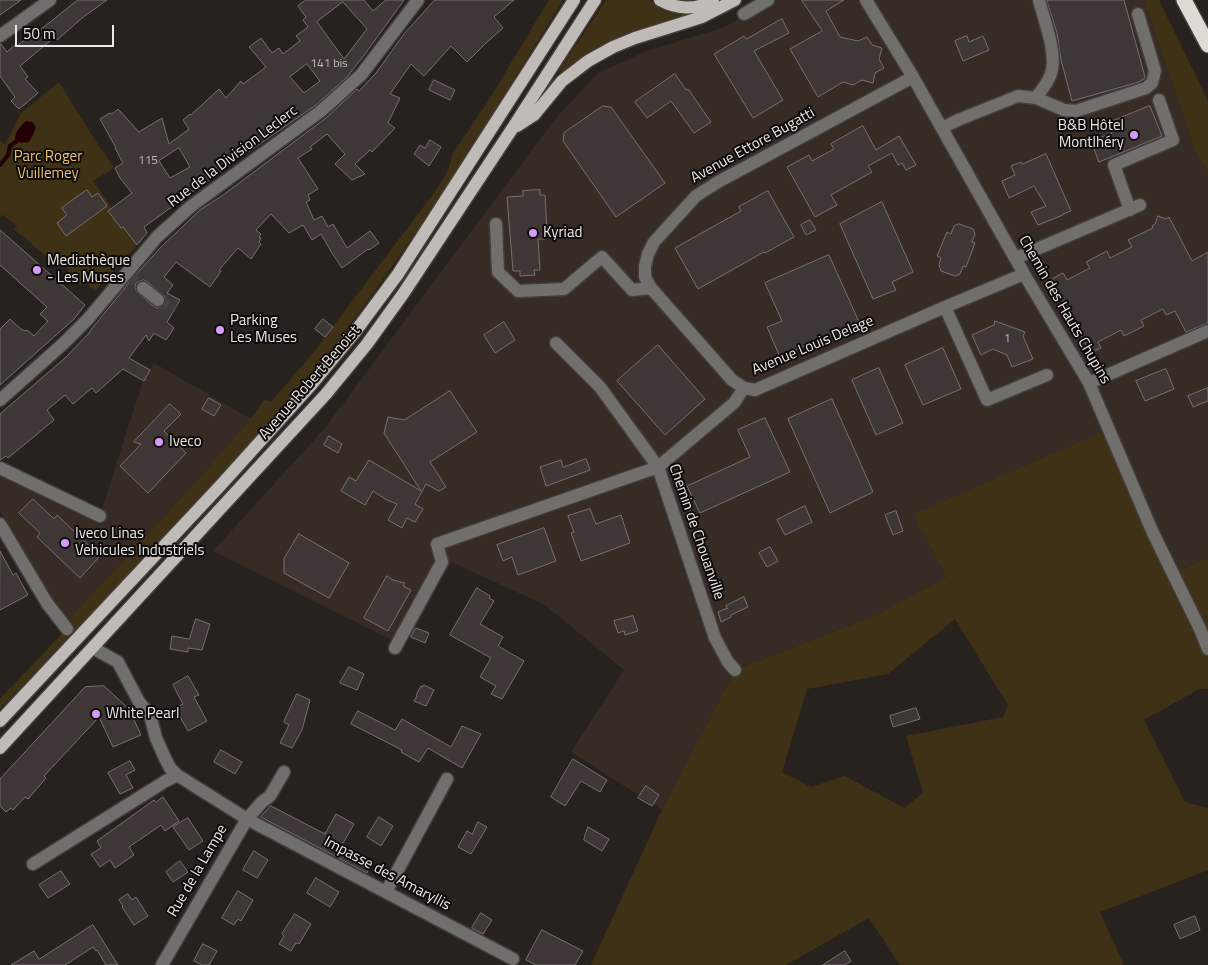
<!DOCTYPE html>
<html>
<head>
<meta charset="utf-8">
<style>
	body { margin:0 }
	#map { position:relative; width:1208px; height:965px; overflow:hidden; background:#28221f; font-family:"Titillium Web",sans-serif }
	canvas { display:block }
	.scale { position:absolute; left:15px; top:25px; width:99px; height:22px; box-sizing:border-box; border:2px solid #ebe7e5; border-top:0; padding-left:6px; font-size:15px; line-height:18px; white-space:nowrap; color:#ebe7e5; -webkit-text-stroke:4px #0e0c0b; paint-order:stroke }
</style>
</head>
<body>
<div id="map">
<canvas width="1208" height="965"></canvas>
<div class="scale">50 m</div>
</div>
<script>
const g = document.querySelector('canvas').getContext('2d');
g.lineJoin = 'round';
function fillPath(path, color) {
  g.fillStyle = color;
  g.fill(path, 'evenodd');
}
function strokePath(path, color, width, dash) {
  g.strokeStyle = color;
  g.lineWidth = width;
  g.lineCap = dash ? 'butt' : 'round';
  g.setLineDash(dash || []);
  g.stroke(path);
}
function drawText(font, color, halo, rows, align = 'center') {
  g.font = font + ' "Titillium Web",sans-serif';
  g.lineWidth = 4;
  g.setLineDash([]);
  g.textBaseline = 'middle';
  g.strokeStyle = halo;
  g.fillStyle = color;
  for (const [text, x, y, turn = 0] of rows) {
    g.save();
    g.translate(x, y);
    g.rotate((+turn || 0) * Math.PI / 180);
    g.textAlign = isNaN(turn) ? turn : align;
    if (halo) g.strokeText(text, 0, 0);
    g.fillText(text, 0, 0);
    g.restore();
  }
}
fillPath(new Path2D(`
	M768,0H1144L1195,150L1208,174V558L1182,569L1172,571L1104,431L915,514L946,577L874,616L735,670L662,810L571,752L624,670L545,605L451,562L404,646L213,551L325,428L555,119L598,73L647,51L725,27Z
	M154,363L251,419L180,499L69,619L58,609L7,522L0,512V473L100,516L129,424L143,381Z`), '#372b26');
fillPath(new Path2D(`
	M549,0H563C485,125 409,253 316,368C277,416 233,461 191,506C128,575 64,642 0,709V699L72,623L69,619L180,499L249,421L264,400L271,402L313,353L433,194C442,181 450,170 452,155L490,98Z
	M606,0H650L657,6L678,13H695L709,8L720,0H729L565,74L561,73L560,69Z
	M1144,0H1159L1208,101V174L1195,150Z
	M59,82L91,134L114,168L93,181L112,208L115,221L121,228L123,227L137,245L95,291L84,282L81,285L66,273L69,270L62,264L60,268L14,229L17,226L3,215L0,217V141L5,145L21,113Z
	M1104,431L1171,571L1182,569L1208,558V689H1199L1144,720L1185,802L1208,808V870L1100,912L1124,965H900L869,918L786,965H591L662,810L735,670L874,616L946,577L914,514ZM955,619L1008,705L1003,717L906,736L923,793L904,808L845,776L811,787L782,772L807,689L888,674Z`), '#3f3115');
fillPath(new Path2D(`
	M26,121L32,122L36,127L33,135L29,142C23,143 20,143 15,140C15,131 20,127 26,121Z`), '#220006');
strokePath(new Path2D(`
	M0,165L8,155L10,146L17,141`), '#220006', 4);
const building = new Path2D(`
	M0,0H21L0,15Z
	M78,0H107L82,18L57,40L55,37L20,66L28,77L25,79L38,93L19,109L11,101L15,97L0,76V44H1L7,52L15,45L16,47L36,30L37,32Z
	M306,0H364L373,11L386,0H404L365,54L347,77L316,105L231,164L144,227L147,233L137,245L123,227L121,228L108,211L132,193L120,178L115,168L123,163L115,148H116L100,119L110,113L112,114L118,109L139,132L162,118L169,144L189,129L183,120L190,114L191,115L219,89L226,98L241,81L243,84L266,67L249,47L261,38L272,53L279,48L283,54L300,41L296,36L308,27L303,20L306,17L298,6ZM343,2L367,29L344,59L317,22ZM307,64L320,81L304,93L290,77ZM179,148L190,167L170,178L159,161Z
	M435,0H514L494,17L503,28L484,45L467,62L451,46L424,76L411,64L390,94L400,98L388,123L395,128L372,152L370,150L355,164L365,174L352,180L335,164L345,154L327,134L310,147L312,149L298,158L318,189L308,195L310,200L306,202L314,220L322,216L328,227L333,224L347,248L370,231L379,243L369,250L368,249L342,268L332,253L321,234L312,240L303,225L289,233L271,214L256,230L261,234L259,237L261,238L259,242L261,244L251,259L238,248L219,270L221,271L210,287L176,262L164,277L173,285L167,293L180,300L167,322L174,328L166,340L154,333L149,341L146,335L129,358L150,370L144,381L123,369L96,393L92,388L73,404L65,395L47,410L54,420L8,458L6,456L0,460V414L65,358L90,332V331L133,278L160,248L200,210L223,195L326,118L357,89L359,91L376,73L404,34ZM144,280L148,282L165,297L166,302L161,307L157,308L153,306L136,291L135,287L136,283L140,281Z
	M802,0H844L826,11L840,37L858,41L867,37L872,45L882,48L879,59L884,68L875,73L873,83L862,80L853,85L843,82L818,97L790,49L822,31Z
	M1047,0H1124L1145,77V78L1139,82L1072,101L1061,60L1057,33Z
	M782,19L789,33L754,51L783,100L753,118L714,54L744,36L746,39Z
	M967,36L969,42L983,36L989,50L963,61L955,41Z
	M675,74L686,90L688,89L711,122L694,133L671,101L647,118L635,102Z
	M434,80L455,90L450,100L429,90Z
	M603,106L611,107L665,183L616,217L563,141L564,133Z
	M1150,106L1162,136L1099,162L1091,141L1112,133L1108,123Z
	M863,126L876,150L899,136L916,165L906,170L902,163L898,165L892,153L868,166L872,172L831,195L837,205L815,217L787,167L809,155L812,161L834,149L831,144Z
	M430,140L441,147L429,166L414,154L420,145L425,148Z
	M1046,154L1071,211L1063,214V215L1038,225L1031,212L1046,206L1034,186L1009,198L1002,181L1015,175L1011,166L1021,162L1022,164Z
	M87,190L92,197L98,193L107,206L66,236L57,223L67,215L62,208Z
	M540,190V195H545L547,231L544,232L545,239H538L540,270H534L535,275L520,276V271H513L507,197L523,196V191Z
	M768,191L794,237L765,253L764,252L698,289L675,248L741,211L739,207Z
	M882,202L913,272L892,282L896,290L873,299L840,224Z
	M1158,216L1166,219L1169,217L1192,261L1208,252V323L1186,332L1175,311L1166,315L1163,309L1141,320L1144,326L1124,336L1121,330L1098,342L1101,348L1090,353L1052,279L1063,273L1067,280L1090,268L1086,262L1107,251L1110,258L1132,247L1128,240L1153,228L1152,226L1155,224Z
	M810,220L816,230L806,235L801,225Z
	M959,224L973,229L975,234L972,242L975,243L966,267L963,266L960,274L955,276L941,271L939,265L941,258L937,256L947,232L951,234L954,226Z
	M0,230L85,305L74,319L0,385V329L10,319L22,330L28,331L34,336L48,321L40,314L47,307L0,265Z
	M829,255L859,322L780,357L767,327L782,321L765,283Z
	M323,319L333,327L325,337L315,329Z
	M995,321L1025,332L1023,336L1033,359L1012,367L1007,355L993,349L981,355L972,335L994,325Z
	M504,322L515,340L495,353L484,335Z
	M658,345L705,399L665,435L617,381Z
	M943,348L961,389L923,405L905,365Z
	M879,368L903,423L876,435L852,380Z
	M1166,369L1174,389L1145,401L1136,381Z
	M1208,388V401L1193,407L1188,396Z
	M450,391L477,432L430,462L446,487L439,491L426,484L415,504L423,509L415,522L407,518L402,528L388,520L397,504L387,500L373,491L365,505L341,491L349,477L356,481L369,460L421,491L384,433L388,417L404,420Z
	M209,398L221,405L214,416L202,409Z
	M832,399L873,492L830,513L788,419Z
	M170,404L181,414L164,431L186,453L148,493L120,466L141,444L134,442Z
	M765,418L790,472L700,513L687,486L750,457L738,430Z
	M329,436L342,444L338,453L324,445Z
	M586,459L590,470L546,486L540,467L561,460L563,467Z
	M33,499L54,519L57,515L100,556L80,578L37,537L40,533L19,513Z
	M805,506L812,522L785,535L777,520Z
	M590,509L596,524L621,515L630,543L581,561L571,533L574,532L568,516Z
	M896,511L903,531L893,535L885,515Z
	M544,528L556,561L518,575L512,557L503,561L497,545Z
	M299,534L349,563L329,598L284,573V559Z
	M770,547L778,561L767,567L759,553Z
	M0,551L13,575L16,573L28,595L0,610Z
	M387,576L393,580L405,583L403,586L411,590L388,631L364,618Z
	M477,588L490,596L489,598L494,601L480,624L503,637L498,646L524,661L502,699L491,694L496,686L480,677L491,658L450,635Z
	M744,597L748,607L731,615V617L721,622L718,612L727,608L728,609L726,606Z
	M633,616L638,631L625,635L624,631L618,633L614,621Z
	M196,619L210,624L202,650L188,648V652L170,649L172,636L189,639Z
	M416,628L429,633L425,643L411,637Z
	M349,667L364,674L357,690L340,683Z
	M188,676L199,695L194,697L207,721L188,731L175,708L183,704L173,685Z
	M424,685L434,690L426,706L414,701L417,696L416,695L421,686L422,687Z
	M104,686L129,709L141,735L113,747L99,717L44,776L46,778L28,799L25,797L13,810L11,808L6,812L0,806V779L85,687Z
	M297,694L310,700L302,730L292,748L280,743L289,725L284,722Z
	M916,708L920,719L893,727L890,716Z
	M358,711L395,730L402,719L451,747L462,726L481,734L462,768L428,748L419,762L401,752L402,750L351,724Z
	M221,750L242,762L235,774L214,762Z
	M573,759L607,780L600,792L581,781L565,806L551,797Z
	M130,761L135,770L126,775L133,788L120,794L108,773Z
	M646,786L659,795L652,806L638,798Z
	M163,797L179,821L165,831L161,825L129,847L134,855L115,868L110,860L100,867L91,854L101,848L97,841L154,800L156,802Z
	M271,806L325,834L336,814L354,824L339,850L370,866L367,873L261,817Z
	M379,817L393,826L381,846L367,837Z
	M188,818L203,841L189,850L173,827Z
	M478,822L487,827L471,854L458,847L467,831L472,834Z
	M588,827L609,839L602,851L584,840Z
	M254,851L268,860L257,878L243,870Z
	M180,861L188,872L173,882L166,872Z
	M61,871L70,884L48,898L39,885Z
	M316,878L339,892L330,907L307,893Z
	M238,891L253,900L241,921L238,919L234,925L222,918Z
	M128,894L132,900L136,897L148,916L134,925L122,907L123,906L119,900Z
	M481,913L492,920L483,934L472,928Z
	M295,914L311,924L299,944L296,943L291,951L279,944L284,936L282,934Z
	M1195,916L1200,930L1180,939L1174,925Z
	M93,925L118,965H106L97,950L96,951L93,947L65,965H11L34,951L39,959Z
	M542,930L583,951L575,965H536L526,960Z
	M203,944L217,951L209,965H202L194,961Z
	M845,951L851,961L845,965H823Z`);
fillPath(building, '#3e3736');
strokePath(building, '#78706f', 1);
strokePath(new Path2D(`
	M127,274L143,288
	M158,300L174,310`), '#45403d', 12, [12, 6]);
const minor = new Path2D(`
	M866,0L913,77L1024,274L1089,383L1153,533L1200,629L1208,649
	M744,14L768,0
	M0,36L50,0
	M1036,98C1042,89 1050,81 1052,70C1056,50 1044,20 1039,0
	M942,128L958,120L1018,96L1036,98L1064,110L1076,111L1146,88L1152,83L1155,71L1138,14
	M1130,210L1114,165L1173,140L1159,100
	M496,224L498,272L518,291L564,289L602,257L632,290L651,288
	M1016,258L1140,205
	M143,288L158,300
	M945,307L987,400L1047,375
	M556,343L600,387L658,467L715,638L728,662L735,670
	M1089,383L1208,331
	M744,388L732,380L651,288L645,277V266L648,254L654,242L696,196L718,182L913,77
	M0,400L64,343L88,319L157,237L190,207L321,111L361,75L418,0
	M0,468L100,516
	M0,524L47,603L67,629
	M93,648L118,662L139,702L150,715L156,738L164,756L170,768L177,775L247,819L513,959
	M395,648L442,562L437,544L658,467L734,403L744,388L755,390L945,307L1024,274
	M33,864L164,782L177,775
	M386,892L447,779
	M162,965L247,819L262,802L270,796L284,772`);
const major = new Path2D(`
	M660,0C676,9 697,11 713,0
	M517,126L534,115L562,81L588,61L613,47L635,38L702,17L735,0
	M0,721L220,486L312,384L355,332L398,274L574,0
	M0,748L326,394L367,344L403,294L512,129L595,0`);
const highway = new Path2D(`
	M1184,0L1208,45`);
strokePath(minor, '#433e3b', 15);
strokePath(major, '#433e3b', 15);
strokePath(highway, '#433e3b', 18);
strokePath(minor, '#716f6c', 12);
strokePath(major, '#c1bbb7', 12);
strokePath(highway, '#e0dad4', 15);
for (const [x, y, r, color] of [
	[1134,135,5,"#d79bf9"],
	[533,233,5,"#d79bf9"],
	[37,270,5,"#d79bf9"],
	[220,330,5,"#d79bf9"],
	[159,442,5,"#d79bf9"],
	[65,543,5,"#d79bf9"],
	[96,714,5,"#d79bf9"]
]) {
  const dot = new Path2D();
  dot.arc(x, y, r, 0, 2 * Math.PI);
  g.fillStyle = color;
  g.fill(dot);
  strokePath(dot, '#0e0c0b', 2);
}
drawText('12px', '#c0bbb9', null, [
	["141 bis",329,64],
	["115",148,161],
	["1",1007,339]
]);
drawText('15px', '#ebe7e5', '#0e0c0b', [
	["B&B Hôtel",1124,126,"right"],
	["Montlhéry",1124,143,"right"],
	["Kyriad",543,233],
	["Mediathèque",47,261],
	["- Les Muses",47,278],
	["Parking",230,321],
	["Les Muses",230,338],
	["Iveco",169,442],
	["Iveco Linas",75,534],
	["Vehicules Industriels",75,551],
	["White Pearl",106,714]
], 'left');
drawText('15px', '#ebe7e5', '#0e0c0b', [
	["Avenue Ettore Bugatti",753,146,-29],
	["Rue de la Division Leclerc",233,157,-37],
	["Chemin des Hauts Chupins",1064,310,60],
	["Avenue Louis Delage",813,346,-23],
	["Avenue Robert Benoist",310,383,-49],
	["Chemin de Chouanville",696,532,71],
	["Rue de la Lampe",198,871,-60],
	["Impasse des Amaryllis",387,874,28]
]);
drawText('15px', '#e8bf74', '#0e0c0b', [
	["Parc Roger",48,157],
	["Vuillemey",48,174]
]);
</script>
</body>
</html>
